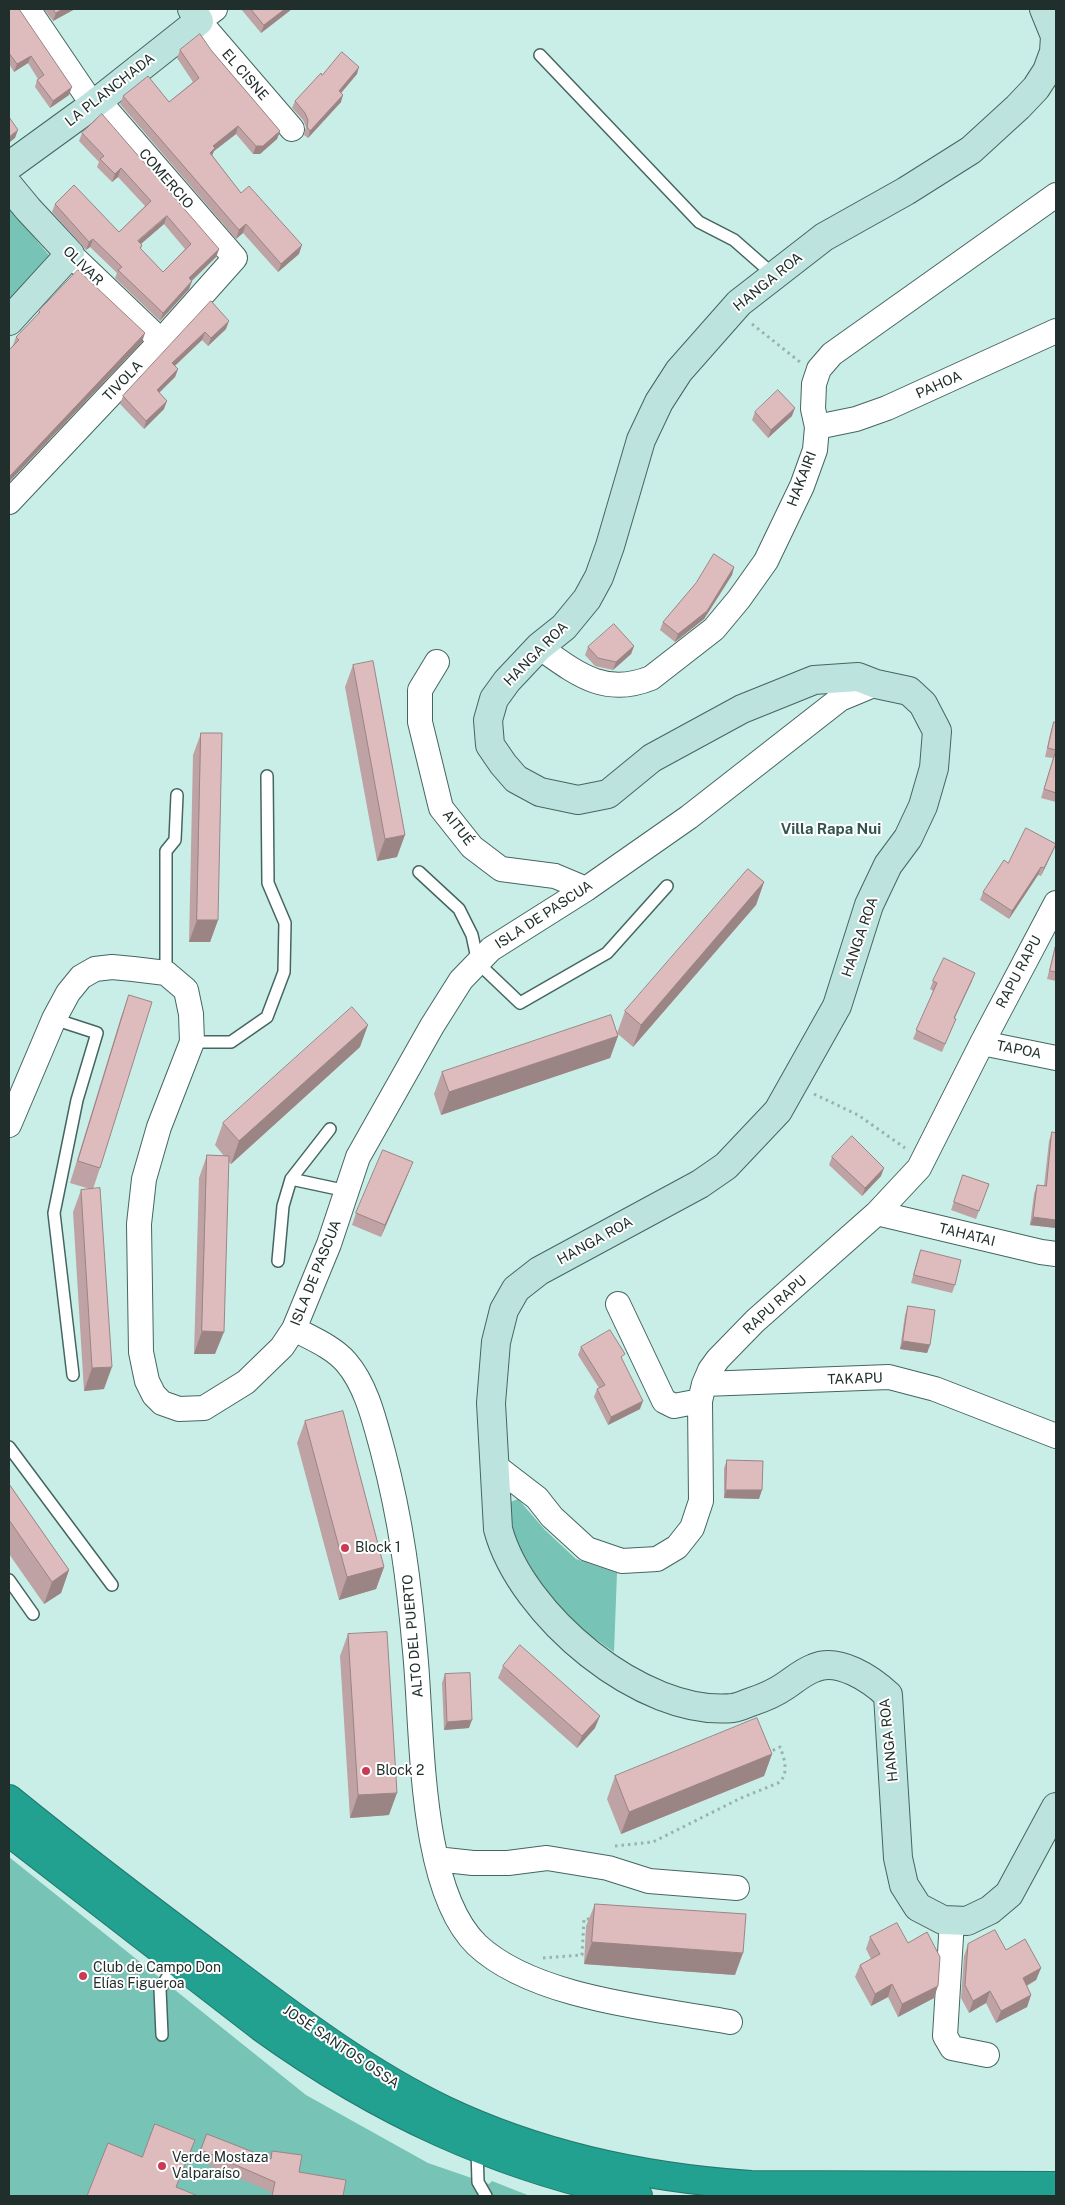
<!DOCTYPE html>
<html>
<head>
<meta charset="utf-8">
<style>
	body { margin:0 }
	#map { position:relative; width:1065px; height:2205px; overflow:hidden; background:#c9eee7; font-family:"Public Sans",sans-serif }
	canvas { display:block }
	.frame { position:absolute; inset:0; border:10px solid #212f2c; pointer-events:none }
</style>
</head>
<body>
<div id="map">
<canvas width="1065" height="2205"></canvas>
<div class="frame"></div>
</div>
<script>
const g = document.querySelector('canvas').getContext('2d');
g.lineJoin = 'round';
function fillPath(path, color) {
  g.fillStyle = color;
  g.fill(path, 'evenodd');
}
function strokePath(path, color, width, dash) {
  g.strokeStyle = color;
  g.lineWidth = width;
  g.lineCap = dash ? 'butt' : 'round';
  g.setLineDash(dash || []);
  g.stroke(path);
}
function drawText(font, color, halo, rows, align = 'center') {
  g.font = font + ' "Public Sans",sans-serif';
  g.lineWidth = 4;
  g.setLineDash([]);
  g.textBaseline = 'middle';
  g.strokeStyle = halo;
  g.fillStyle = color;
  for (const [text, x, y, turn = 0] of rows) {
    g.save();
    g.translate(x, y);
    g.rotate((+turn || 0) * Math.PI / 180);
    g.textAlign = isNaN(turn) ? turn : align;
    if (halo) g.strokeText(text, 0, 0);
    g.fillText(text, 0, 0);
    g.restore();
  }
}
fillPath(new Path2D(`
	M9,208L54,261L9,303Z
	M518,1499L545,1530L576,1559L617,1573L614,1652L584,1631L548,1596L515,1540L508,1503Z
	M9,1857L306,2095L428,2163L489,2184L492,2181L530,2196H9Z`), '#77c3b6');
const lane = new Path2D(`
	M540,55L699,222L734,240L775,276
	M419,872L459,909L472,935L478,963L520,1003L607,953L667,886
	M166,973V851L175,840L177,795
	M54,1019L97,1033L77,1100L54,1213L73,1375
	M192,1042H231L267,1017L284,972L285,923L268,883L267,776
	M291,1179L347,1191
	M278,1261L283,1206L291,1179L330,1129
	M9,1447L112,1585
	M9,1580L33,1614
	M162,2035L160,1989L177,1962
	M477,2149L478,2182L486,2196`);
const street = new Path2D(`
	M28,9L93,105
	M215,9L199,21L292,129
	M70,254L161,341
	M817,427L856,419L887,408L1056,331
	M9,502L161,341L235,258L98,100
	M539,647C576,673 604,697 651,678L714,629L739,599L766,561L802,486L815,450L817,427L813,409L814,384L819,369L832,354L1056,195
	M437,662L420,690V722L441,808L472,847L501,869L555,876L586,889
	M982,1043L1056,1058
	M9,1125L54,1019L68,993L81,977L95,969L112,967L133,969L166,973L186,990L191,1014L192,1042L159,1127L144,1179L139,1224L141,1352L147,1381L154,1395L162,1403L179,1409L204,1408L246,1382L282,1347L294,1329L329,1244L358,1157L432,1026L461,980L491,949L586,889L689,817L840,699L876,684
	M877,1213L1041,1252L1056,1254
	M618,1304L664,1401L674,1406L700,1401
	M294,1329C311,1338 333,1347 346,1362C367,1386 375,1423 383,1452C401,1520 409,1582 415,1651C423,1730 418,1888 477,1945C535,1999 654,2008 730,2022
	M704,1384L889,1377L935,1389L1056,1436
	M494,1465L537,1498L552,1517L587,1549L622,1561L657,1559L677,1547L692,1528L701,1501L700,1401L704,1384L710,1370L718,1359L755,1321L877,1213L919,1168L982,1043L1056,903
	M436,1859L473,1863H508L547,1858L608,1868L649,1881L737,1888
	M952,1920L945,2036L952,2048L987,2055`);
const secondary = new Path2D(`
	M1044,9L1055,36L1054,52L1047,71L1036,88L1018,107L971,150L906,191L824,237L739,303L679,371L659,402L641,440L610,546L599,577L587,599L564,627L539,647L507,681L494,699L488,720L490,745L503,764L516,779L540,792L578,800L608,794L652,758L742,709L814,680L858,677L876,684L909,691L923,704L937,731L934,768L923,806L908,838L888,865L869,905L837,1006L778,1111L726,1166L700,1184L539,1271L516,1289L504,1310L496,1342L491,1403L498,1529C521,1615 642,1717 733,1708C739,1707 745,1704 751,1702C763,1698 775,1693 785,1686C794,1680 803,1672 814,1668C838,1657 871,1679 888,1695L898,1858L904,1885L918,1907L943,1920L967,1921L990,1910L1009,1894L1056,1807
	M9,166L93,105L199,21L192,9
	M9,186L28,209L70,254L9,321`);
const highway = new Path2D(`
	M9,1799C84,1860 162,1919 240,1977C305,2026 370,2074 444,2110C541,2156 645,2178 751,2185L1056,2186
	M9,1832L261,2027C379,2112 496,2166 638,2196`);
strokePath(lane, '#456660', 14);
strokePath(street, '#456660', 26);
strokePath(secondary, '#456660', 30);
strokePath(highway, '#22796e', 30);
strokePath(new Path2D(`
	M752,324L800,362
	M814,1094L858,1115L905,1148
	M615,1846L653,1842L741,1798L778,1783C790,1775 784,1757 780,1747L769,1752
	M543,1958L582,1955L584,1919H593`), '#96b4ae', 3, [2.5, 4]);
strokePath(lane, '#fff', 11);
strokePath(street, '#fff', 24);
strokePath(secondary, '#bde3de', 28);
strokePath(highway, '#22a191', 28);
fillPath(new Path2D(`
	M9,9L69,95L50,108L35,87L37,80L38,79L28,63L14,72L9,64Z
	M44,9H75L53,21Z
	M241,9H292L261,33Z
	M180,50H211L280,131L277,139L260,154H253L236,134L214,151L212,155L241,193L299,254L278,272L243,233L236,239L120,104L123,96L169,102L193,82L177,58Z
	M357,74L341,92V102L308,138L304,135L306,127L303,120L292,108L295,101L322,75Z
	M82,133L219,249L216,257L192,281L189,289L160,321L115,278L117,273L90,247L86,250L52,212L55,204L119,232L145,206L118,177L112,182L97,167L99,162L79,141ZM164,224L185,249L163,272L141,249L142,245L141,244Z
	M211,301L226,329L208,346L202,340L175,366L178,369L175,377L159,392L164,409L144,429L120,404L123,396Z
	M39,311L142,342L9,482V350L13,345L16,337L37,316Z
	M755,412L792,416L768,438L752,420Z
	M734,567L732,575L704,619L675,642L660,630L663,622Z
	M634,646L631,654L613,670L595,666L585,655L588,647Z
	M353,665L397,857L377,861L345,687Z
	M1054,722H1056V802L1041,798L1053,758L1045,757L1051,730Z
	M201,733L218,920L210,942H189L193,755Z
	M1053,851L1041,876L1038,875L1009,919L980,900L983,892L1008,863Z
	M764,882L756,905L633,1047L618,1034V1036L610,1058L441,1115L434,1094L442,1072L617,1033L625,1011Z
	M1056,942V981L1047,979Z
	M933,981H972L954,1018L956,1019L942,1052L913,1039L933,991L930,989Z
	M129,995L100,1168L93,1189L104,1389L84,1391L73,1212L81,1190L90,1189L70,1183L121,1017Z
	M360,1047L231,1164L228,1161L215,1354H194L199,1178L207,1155L224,1156L215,1145L223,1123Z
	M1052,1132L1056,1228L1030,1225L1034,1194L1037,1185L1044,1186L1049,1141Z
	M832,1157L881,1176L862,1196L829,1165Z
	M408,1174L381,1237L352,1225L356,1213Z
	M963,1175L989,1184L976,1219L951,1210Z
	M921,1250L955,1285L952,1293L911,1283L918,1258Z
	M908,1306L930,1345L927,1353L900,1349L905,1315Z
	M581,1347L622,1361L640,1409L608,1425L594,1397L597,1389L599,1388L578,1355Z
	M305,1421L384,1567L376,1589L339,1600L297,1443Z
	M727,1460L759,1499L724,1498V1468Z
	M9,1484L69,1570L61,1593L44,1604L9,1554Z
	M348,1634L389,1815L350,1818L340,1656Z
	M503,1666L595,1728L577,1748L498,1678Z
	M445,1674L469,1728L444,1730L442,1683Z
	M772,1754L764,1776L621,1834L607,1799L615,1776Z
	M595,1904L735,1975L584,1964L586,1926Z
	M870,1937L934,1998L898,2017L888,1997L871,2006L855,1977L860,1965L871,1959L866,1949Z
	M968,1944L1006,1950L1041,1968L1036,1980L1027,1986L1031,1995L1027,2007L996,2023L986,2003L969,2013L961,1998L964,1956Z
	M201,2150L269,2159L272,2151L299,2172L343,2196H270L271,2192L197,2160Z`), '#bfa2a3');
fillPath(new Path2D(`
	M63,9H75L53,21L56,13Z
	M285,9H292L261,33L264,25Z
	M31,56L28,63L14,72L17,64Z
	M359,67L357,74L337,98L339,91Z
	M72,87L69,95L50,108L53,101Z
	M343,95L341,102L308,138L310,131Z
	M238,126L236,134L214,151L212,156L207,161L213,146Z
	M18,130L15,138L9,143V137Z
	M280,131L277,139L260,154H253L256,146Z
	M121,168L118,177L112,182L115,174Z
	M167,216L164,224L135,249L138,241Z
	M246,224L243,233L236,239L239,230Z
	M93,239L90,247L86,250L89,242Z
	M302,245L299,254L278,272L281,264Z
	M219,249L216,257L186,286L189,278Z
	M192,281L189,289L160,321L163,313Z
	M229,321L226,329L208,346L211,338Z
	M205,332L202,340L169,371L172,363Z
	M145,333L142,342L9,482V477Z
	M178,369L175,377L154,398L157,390Z
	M167,401L164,409L144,429L146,421Z
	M795,408L792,416L768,438L771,430Z
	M734,567L732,575L704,619L675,642L678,634Z
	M634,646L631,654L613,670L616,662Z
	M405,835L397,857L377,861L385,839Z
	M1056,844L1053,851L1041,876L1044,868Z
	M1041,867L1038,875L1009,919L1012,911Z
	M764,882L756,905L633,1047L641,1025Z
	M197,920H218L210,942H189Z
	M975,973L972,981L951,1026L954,1018Z
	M368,1025L360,1047L231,1164L239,1141Z
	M618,1036L610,1058L441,1115L449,1092Z
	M413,1162L408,1174L381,1237L385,1225Z
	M884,1168L881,1176L862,1196L865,1188Z
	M1033,1217L1056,1220V1228L1030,1225Z
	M202,1331L224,1332L215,1354H194Z
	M903,1341L930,1345L927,1353L900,1349Z
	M112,1367L104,1389L84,1391L92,1368Z
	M643,1401L640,1409L608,1425L611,1417Z
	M726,1490H762L759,1499L724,1498Z
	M384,1567L376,1589L339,1600L347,1577Z
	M69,1570L61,1593L44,1604L52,1582Z
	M600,1716L595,1728L577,1748L582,1736Z
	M472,1720L469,1728L444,1730L447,1722Z
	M772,1754L764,1776L621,1834L629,1812Z
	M397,1793L389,1815L350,1818L358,1795Z
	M592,1942L743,1953L735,1975L584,1964Z
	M1041,1968L1036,1980L1018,1990L1023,1978Z
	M892,1984L888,1997L871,2006L875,1994Z
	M938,1986L934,1998L898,2017L902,2004Z
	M990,1991L986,2003L969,2013L973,2001Z
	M1031,1995L1027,2007L996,2023L1001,2011Z`), '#9b8484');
const building = new Path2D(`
	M9,9H19L72,87L53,101L37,80L44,75L31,56L17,64L9,53Z
	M53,9H63L56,13Z
	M251,9H285L264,25Z
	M200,34L211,50L280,131L263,146H256L238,126L213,146L215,148L210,153L241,193L249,186L302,245L281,264L246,224L239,230L123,96L148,76L169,102L199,78L180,50Z
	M342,52L359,67L339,91L343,95L310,131L307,127L308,120L305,113L295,101L321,73L322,75Z
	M102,114L219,249L189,278L192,281L163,313L118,270L122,267L93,239L89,242L55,204L74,185L119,232L151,201L121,168L115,174L100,159L104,156L82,133ZM167,216L191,244L163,272L140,248L142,245L138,241Z
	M9,117L18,130L9,137Z
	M78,270L145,333L9,477V429L10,427L9,426V350L19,340L16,337L40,312L39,311Z
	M211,301L229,321L211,338L205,332L172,363L178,369L157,390L167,401L146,421L123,396Z
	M778,390L795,408L771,430L755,412Z
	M714,554L734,567L707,611L678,634L663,622L696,583Z
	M614,624L634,646L616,662L598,658L588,647Z
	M373,661L405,835L385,839L353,665Z
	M1054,722H1056V793L1044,789L1056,750L1048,748Z
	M201,733H222L218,920H197Z
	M1026,828L1056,844L1044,868L1041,867L1012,911L983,892L1004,860L1008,863Z
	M748,869L764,882L641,1025L625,1011Z
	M1056,944V972L1050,971Z
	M944,958L975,973L954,1018L956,1019L945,1044L916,1030L937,983L933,981Z
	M129,995L152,1002L100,1168L78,1161Z
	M352,1007L368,1025L239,1141L223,1123Z
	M611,1015L618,1036L449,1092L442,1072Z
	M1052,1132L1056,1133V1220L1033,1217L1037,1185L1046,1186Z
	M852,1136L884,1168L865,1188L832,1157Z
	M383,1150L413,1162L385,1225L356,1213Z
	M207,1155L229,1156L224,1332L202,1331Z
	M963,1175L989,1184L979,1211L954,1202Z
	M100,1188L112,1367L92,1368L81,1190Z
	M921,1250L961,1260L955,1285L914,1275Z
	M908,1306L935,1310L930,1345L903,1341Z
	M610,1330L625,1354L621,1357L643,1401L611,1417L597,1389L605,1385L581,1347Z
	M343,1411L384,1567L347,1577L305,1421Z
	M727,1460L763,1461L762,1490H726Z
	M9,1484L69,1570L52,1582L9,1520Z
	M387,1632L397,1793L358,1795L348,1634Z
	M520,1645L600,1716L582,1736L503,1666Z
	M470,1673L472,1720L447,1722L445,1674Z
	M757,1718L772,1754L629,1812L615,1776Z
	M595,1904L746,1914L743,1953L592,1942Z
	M897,1923L908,1943L927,1932L940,1957L938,1986L902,2004L892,1984L875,1994L860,1965L880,1954L870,1937Z
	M995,1930L1006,1950L1025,1939L1041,1968L1023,1978L1031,1995L1001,2011L990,1991L973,2001L965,1985L968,1944Z
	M155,2124L195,2140L176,2187L198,2196H87L108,2143L142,2157Z
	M207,2134L271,2159L272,2151L302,2155L299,2172L346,2180L343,2196H272L275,2182L201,2150Z`);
fillPath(building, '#debcbd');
strokePath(building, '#9b8484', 1);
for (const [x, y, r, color] of [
	[345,1548,5,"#ca3a52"],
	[366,1771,5,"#ca3a52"],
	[83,1976,5,"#ca3a52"],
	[162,2166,5,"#ca3a52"]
]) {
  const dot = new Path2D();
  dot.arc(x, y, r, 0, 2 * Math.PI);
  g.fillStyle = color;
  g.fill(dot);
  strokePath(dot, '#fff', 2);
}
drawText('14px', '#212f2c', '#fff', [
	["EL CISNE",245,75,49],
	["LA PLANCHADA",110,90,-38],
	["COMERCIO",166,179,49],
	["OLIVAR",83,266,44],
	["HANGA ROA",768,282,-39],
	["TIVOLA",123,381,-46],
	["PAHOA",939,385,-24],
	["HAKAIRI",802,479,-69],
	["HANGA ROA",536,654,-45],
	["AITUÉ",458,828,52],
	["ISLA DE PASCUA",544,915,-33],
	["HANGA ROA",860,937,-71],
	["RAPU RAPU",1019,972,-62],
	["TAPOA",1019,1050,11],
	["TAHATAI",967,1235,14],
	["HANGA ROA",595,1241,-29],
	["ISLA DE PASCUA",316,1273,-68],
	["RAPU RAPU",775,1305,-42],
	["TAKAPU",855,1379,-2],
	["ALTO DEL PUERTO",413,1636,-95],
	["HANGA ROA",889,1740,-96],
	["JOSÉ SANTOS OSSA",341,2047,34]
]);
drawText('14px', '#212f2c', '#fff', [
	["Block 1",355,1548],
	["Block 2",376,1771],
	["Club de Campo Don",93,1968],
	["Elías Figueroa",93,1984],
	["Verde Mostaza",172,2158],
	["Valparaíso",172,2174]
], 'left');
drawText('bold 15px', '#33544e', '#fff', [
	["Villa Rapa Nui",831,829]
]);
</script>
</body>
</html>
